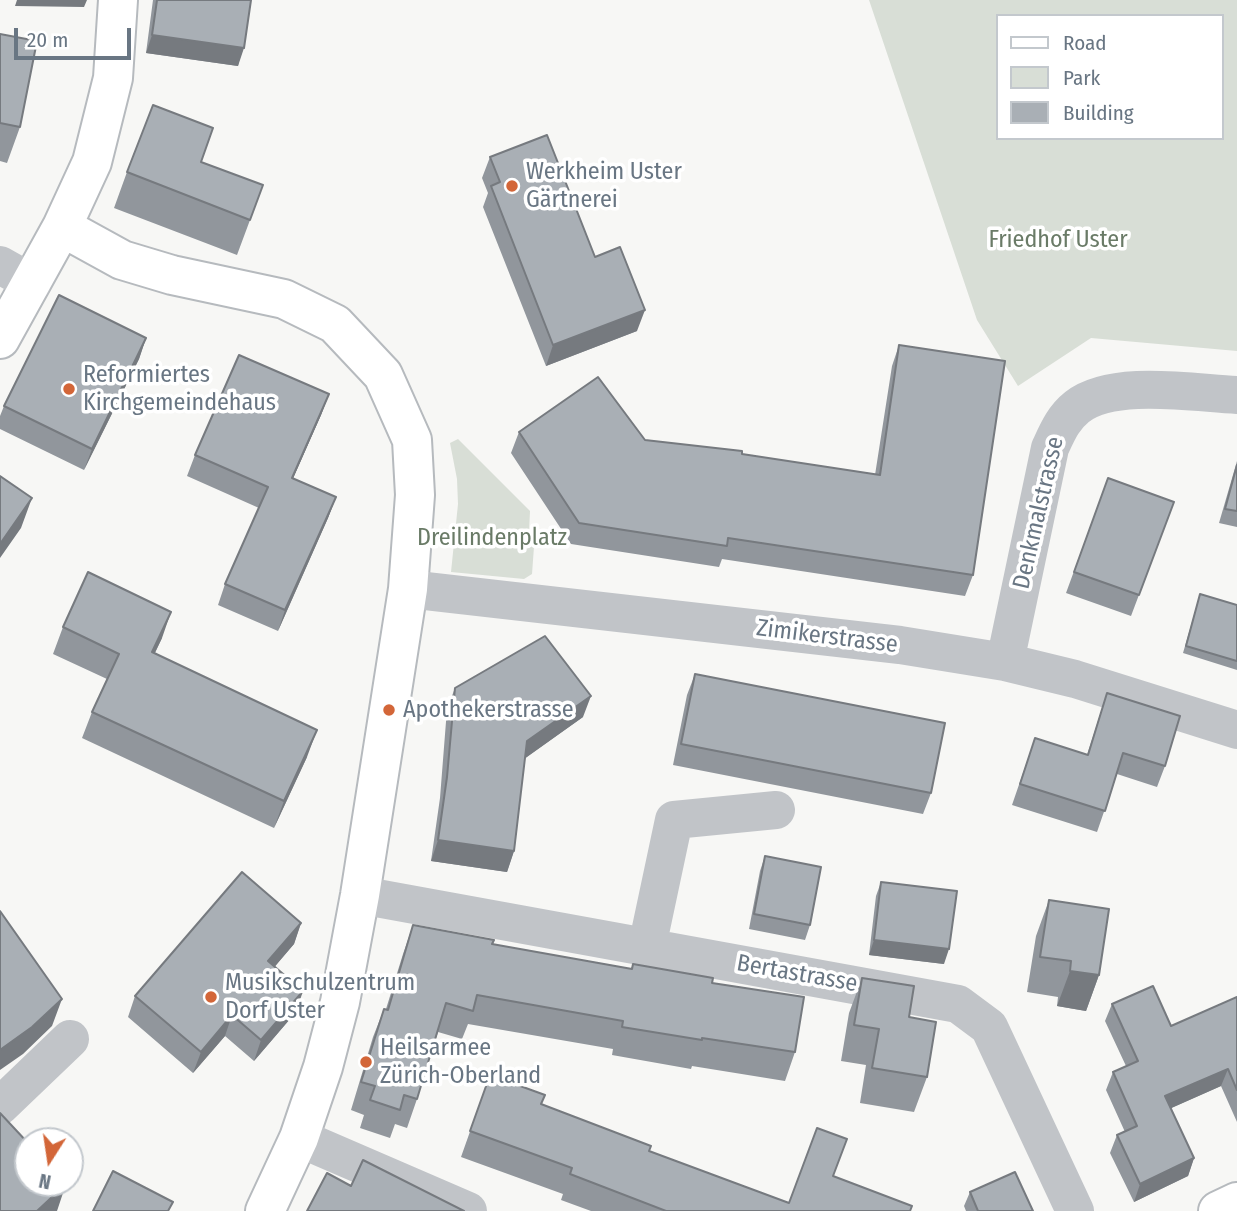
<!DOCTYPE html>
<html>
<head>
<meta charset="utf-8">
<style>
	body { margin:0 }
	#map { position:relative; width:1237px; height:1211px; overflow:hidden; background:#f7f7f5; font-family:"Fira Sans Condensed",sans-serif }
	canvas { display:block }
	.legend { position:absolute; left:996px; top:14px; width:228px; height:126px; box-sizing:border-box; background:#fff; border:2px solid #c3c8cd; margin:0; padding:9px 12px; list-style:none; font-size:21px; color:#697683 }
	.legend li { display:flex; align-items:center; gap:14px; height:35px }
	.legend b { width:35px; border:2px solid #c3c8cd }
	.north { position:absolute; left:14px; top:1127px; width:70px; height:70px; box-sizing:border-box; background:#fff; border:2px solid #c3c8cd; border-radius:50%; rotate:192deg; font-size:19px; font-weight:700; line-height:28px; text-align:center; color:#697683 }
	.north::after { content:''; display:block; margin:auto; width:24px; height:32px; background:#d36638; clip-path:polygon(50% 0,100% 100%,50% 72%,0 100%) }
	.scale { position:absolute; left:14px; top:28px; width:117px; height:32px; box-sizing:border-box; border:4px solid #697683; border-top:0; padding-left:9px; font-size:21px; line-height:24px; white-space:nowrap; color:#697683; -webkit-text-stroke:5px #fff; paint-order:stroke }
</style>
</head>
<body>
<div id="map">
<canvas width="1237" height="1211"></canvas>
<ul class="legend">
<li><b style="height:9px;background:#fff"></b>Road</li>
<li><b style="height:19px;background:#d8ded6"></b>Park</li>
<li><b style="height:19px;background:#a9afb5"></b>Building</li>
</ul>
<div class="north">N</div>
<div class="scale">20 m</div>
</div>
<script>
const g = document.querySelector('canvas').getContext('2d');
g.lineJoin = 'round';
function fillPath(path, color) {
  g.fillStyle = color;
  g.fill(path, 'evenodd');
}
function strokePath(path, color, width, dash) {
  g.strokeStyle = color;
  g.lineWidth = width;
  g.lineCap = dash ? 'butt' : 'round';
  g.setLineDash(dash || []);
  g.stroke(path);
}
function drawText(font, color, halo, rows, align = 'center') {
  g.font = font + ' "Fira Sans Condensed",sans-serif';
  g.lineWidth = 7;
  g.setLineDash([]);
  g.textBaseline = 'middle';
  g.strokeStyle = halo;
  g.fillStyle = color;
  for (const [text, x, y, turn = 0] of rows) {
    g.save();
    g.translate(x, y);
    g.rotate((+turn || 0) * Math.PI / 180);
    g.textAlign = isNaN(turn) ? turn : align;
    if (halo) g.strokeText(text, 0, 0);
    g.fillText(text, 0, 0);
    g.restore();
  }
}
fillPath(new Path2D(`
	M869,0H1237V351L1091,338L1018,386L977,320ZM997,16H1221V138H997Z
	M458,439L530,511L529,532L535,533L532,574L524,579L451,572L458,504L457,479L450,443Z`), '#d8ded6');
const secondary = new Path2D(`
	M62,227L122,260L172,275L284,299L335,324L383,375L412,440L415,495L408,589L360,895L340,1002L323,1067L299,1138L265,1211
	M0,339L62,227L92,162L113,78L118,0
	M1218,1211L1237,1202`);
strokePath(secondary, '#b6babe', 42);
strokePath(new Path2D(`
	M0,265L32,283
	M408,589L900,645L1005,662L1075,679L1237,730
	M1005,662L1050,448C1057,433 1063,418 1077,407C1113,379 1193,393 1237,395
	M360,895L958,1004L989,1027L1075,1211
	M647,947L674,820L776,810
	M0,1106L70,1039
	M299,1138L468,1211`), '#c1c4c8', 38);
strokePath(secondary, '#fff', 38);
fillPath(new Path2D(`
	M153,0H251L238,66L146,53Z
	M0,34L20,127L7,163L0,161Z
	M490,157L595,257L637,331L546,366L483,207L488,193L482,178Z
	M201,162L263,185L237,255L114,208L127,172Z
	M146,338L139,359L84,470L0,429V416L4,406Z
	M899,345L973,575L965,596L722,559L719,567L571,544L511,453L519,432L645,440L875,475L892,366Z
	M329,394L321,415L293,478L336,497L328,518L278,631L218,605L225,584L259,508L187,476L195,455Z
	M1237,461V527L1219,523Z
	M1108,478L1174,502L1131,616L1066,593Z
	M1200,594L1237,605V670L1183,653Z
	M63,627L162,638L155,653L307,757L274,828L82,738L92,712L107,679L53,654Z
	M695,674L931,793L923,814L673,765L687,695Z
	M455,688L583,717L525,758L514,851L507,872L431,861L440,798L447,709Z
	M1107,693L1165,766L1157,787L1117,774L1097,832L1012,805L1035,738L1087,755Z
	M765,856L810,925L805,940L749,929L760,871Z
	M881,882L944,964L869,955L876,896Z
	M1049,900L1099,975L1086,1011L1057,1006L1058,997L1027,992L1036,936Z
	M301,923L294,944L274,967L296,1012L254,1061L225,1036L193,1073L128,1017L135,996Z
	M413,925L492,944L631,969L633,964L712,983L795,1052L785,1081L692,1066L691,1069L612,1055L613,1049L468,1024L462,1039L438,1032L417,1099L407,1128L395,1124L390,1138L360,1128L364,1115L351,1110L373,1037L384,1009H386L403,954Z
	M862,978L909,1017L927,1077L914,1112L860,1103L866,1065L841,1061L849,1013Z
	M1237,997V1122L1221,1086L1171,1108L1194,1158L1188,1176L1134,1202L1110,1153L1117,1135L1125,1132L1106,1090L1113,1072L1126,1066L1105,1021L1112,1004L1171,1026Z
	M490,1075L541,1104L649,1151L789,1203L833,1176L910,1211H591L561,1200L563,1194L461,1157Z
	M970,1192L1033,1211H966L964,1206Z`), '#91969c');
fillPath(new Path2D(`
	M17,0H87L84,7L15,6Z
	M152,35L244,48L238,66L146,53Z
	M645,310L637,331L546,366L553,345Z
	M146,338L139,359L84,470L92,449Z
	M329,394L321,415L284,499L292,478Z
	M336,497L328,518L278,631L285,610Z
	M32,498L21,528L0,558V544Z
	M171,612L162,638L142,679L152,652Z
	M591,696L583,717L520,762L527,741Z
	M317,730L307,757L274,828L284,801Z
	M438,840L514,851L507,872L431,861Z
	M301,923L294,944L261,983L268,961Z
	M874,940L949,949L944,964L869,955Z
	M1070,971L1099,975L1086,1011L1057,1006Z
	M303,991L296,1012L254,1061L261,1040Z
	M62,999L52,1026L23,1054L0,1070V1050Z
	M232,1015L225,1036L193,1073L201,1052Z
	M1228,1069L1221,1086L1158,1114L1165,1096Z
	M1194,1158L1188,1176L1134,1202L1140,1184Z
	M66,1184L57,1211H37Z`), '#767a7f');
const building = new Path2D(`
	M157,0H251L244,48L152,35Z
	M0,34L37,41L20,127L0,123Z
	M153,105L213,128L201,162L263,185L250,220L127,172Z
	M547,135L595,257L620,247L645,310L553,345L491,186L500,182L490,157Z
	M59,295L146,338L92,449L4,406Z
	M899,345L1005,361L973,575L728,538L727,546L579,523L519,432L598,377L645,440L742,451V454L880,475Z
	M239,355L329,394L292,478L336,497L285,610L225,584L268,487L195,455Z
	M1237,465V511L1225,509Z
	M0,476L32,498L0,544Z
	M1108,478L1174,502L1139,595L1074,572Z
	M88,572L171,612L152,652L317,730L284,801L92,712L119,654L63,627Z
	M1200,594L1237,605V661L1186,646Z
	M545,636L591,696L527,741L514,851L438,840L447,777L455,688Z
	M695,674L945,723L931,793L681,744Z
	M1107,693L1180,716L1165,766L1123,753L1105,811L1020,784L1035,738L1088,755Z
	M765,856L821,867L810,925L754,914Z
	M242,872L301,923L268,961L303,991L261,1040L232,1015L201,1052L135,996Z
	M881,882L957,891L949,949L874,940Z
	M1049,900L1109,909L1099,975L1070,971L1071,961L1040,957Z
	M0,911L62,999L32,1027L0,1050Z
	M413,925L494,940L492,944L632,969L633,964L713,978L712,983L804,997L795,1052L702,1038V1040L622,1027L623,1021L477,995L473,1011L446,1003L417,1099L404,1095L400,1110L370,1100L375,1086L361,1082L384,1009L388,1010Z
	M862,978L914,986L909,1017L936,1022L927,1077L872,1068L879,1029L854,1025Z
	M1153,986L1171,1026L1237,997V1090L1228,1069L1165,1096L1194,1158L1140,1184L1117,1135L1137,1126L1113,1072L1138,1061L1112,1004Z
	M490,1075L545,1095L541,1104L651,1146L649,1151L789,1203L817,1128L847,1139L833,1176L912,1206L910,1211H666L570,1174L572,1168L470,1131Z
	M0,1113L28,1143V1183H65L66,1184L37,1211H0Z
	M363,1160L464,1211H307L327,1173L351,1186Z
	M113,1171L173,1202L168,1211H93Z
	M1015,1172L1033,1211H978L970,1192Z`);
fillPath(building, '#a9afb5');
strokePath(building, '#767a7f', 2);
for (const [x, y, r, color] of [
	[512,186,7,"#d36638"],
	[69,389,7,"#d36638"],
	[389,710,7,"#d36638"],
	[211,997,7,"#d36638"],
	[366,1062,7,"#d36638"]
]) {
  const dot = new Path2D();
  dot.arc(x, y, r, 0, 2 * Math.PI);
  g.fillStyle = color;
  g.fill(dot);
  strokePath(dot, '#fff', 2.5);
}
drawText('24px', '#697683', '#fff', [
	["Werkheim Uster",526,172],
	["Gärtnerei",526,200],
	["Reformiertes",83,375],
	["Kirchgemeindehaus",83,403],
	["Apothekerstrasse",403,710],
	["Musikschulzentrum",225,983],
	["Dorf Uster",225,1011],
	["Heilsarmee",380,1048],
	["Zürich-Oberland",380,1076]
], 'left');
drawText('24px', '#6a7b67', '#fff', [
	["Friedhof Uster",1058,240],
	["Dreilindenplatz",492,538]
]);
drawText('24px', '#697683', '#fff', [
	["Denkmalstrasse",1039,513,-77],
	["Zimikerstrasse",827,637,7],
	["Bertastrasse",797,974,10]
]);
</script>
</body>
</html>
